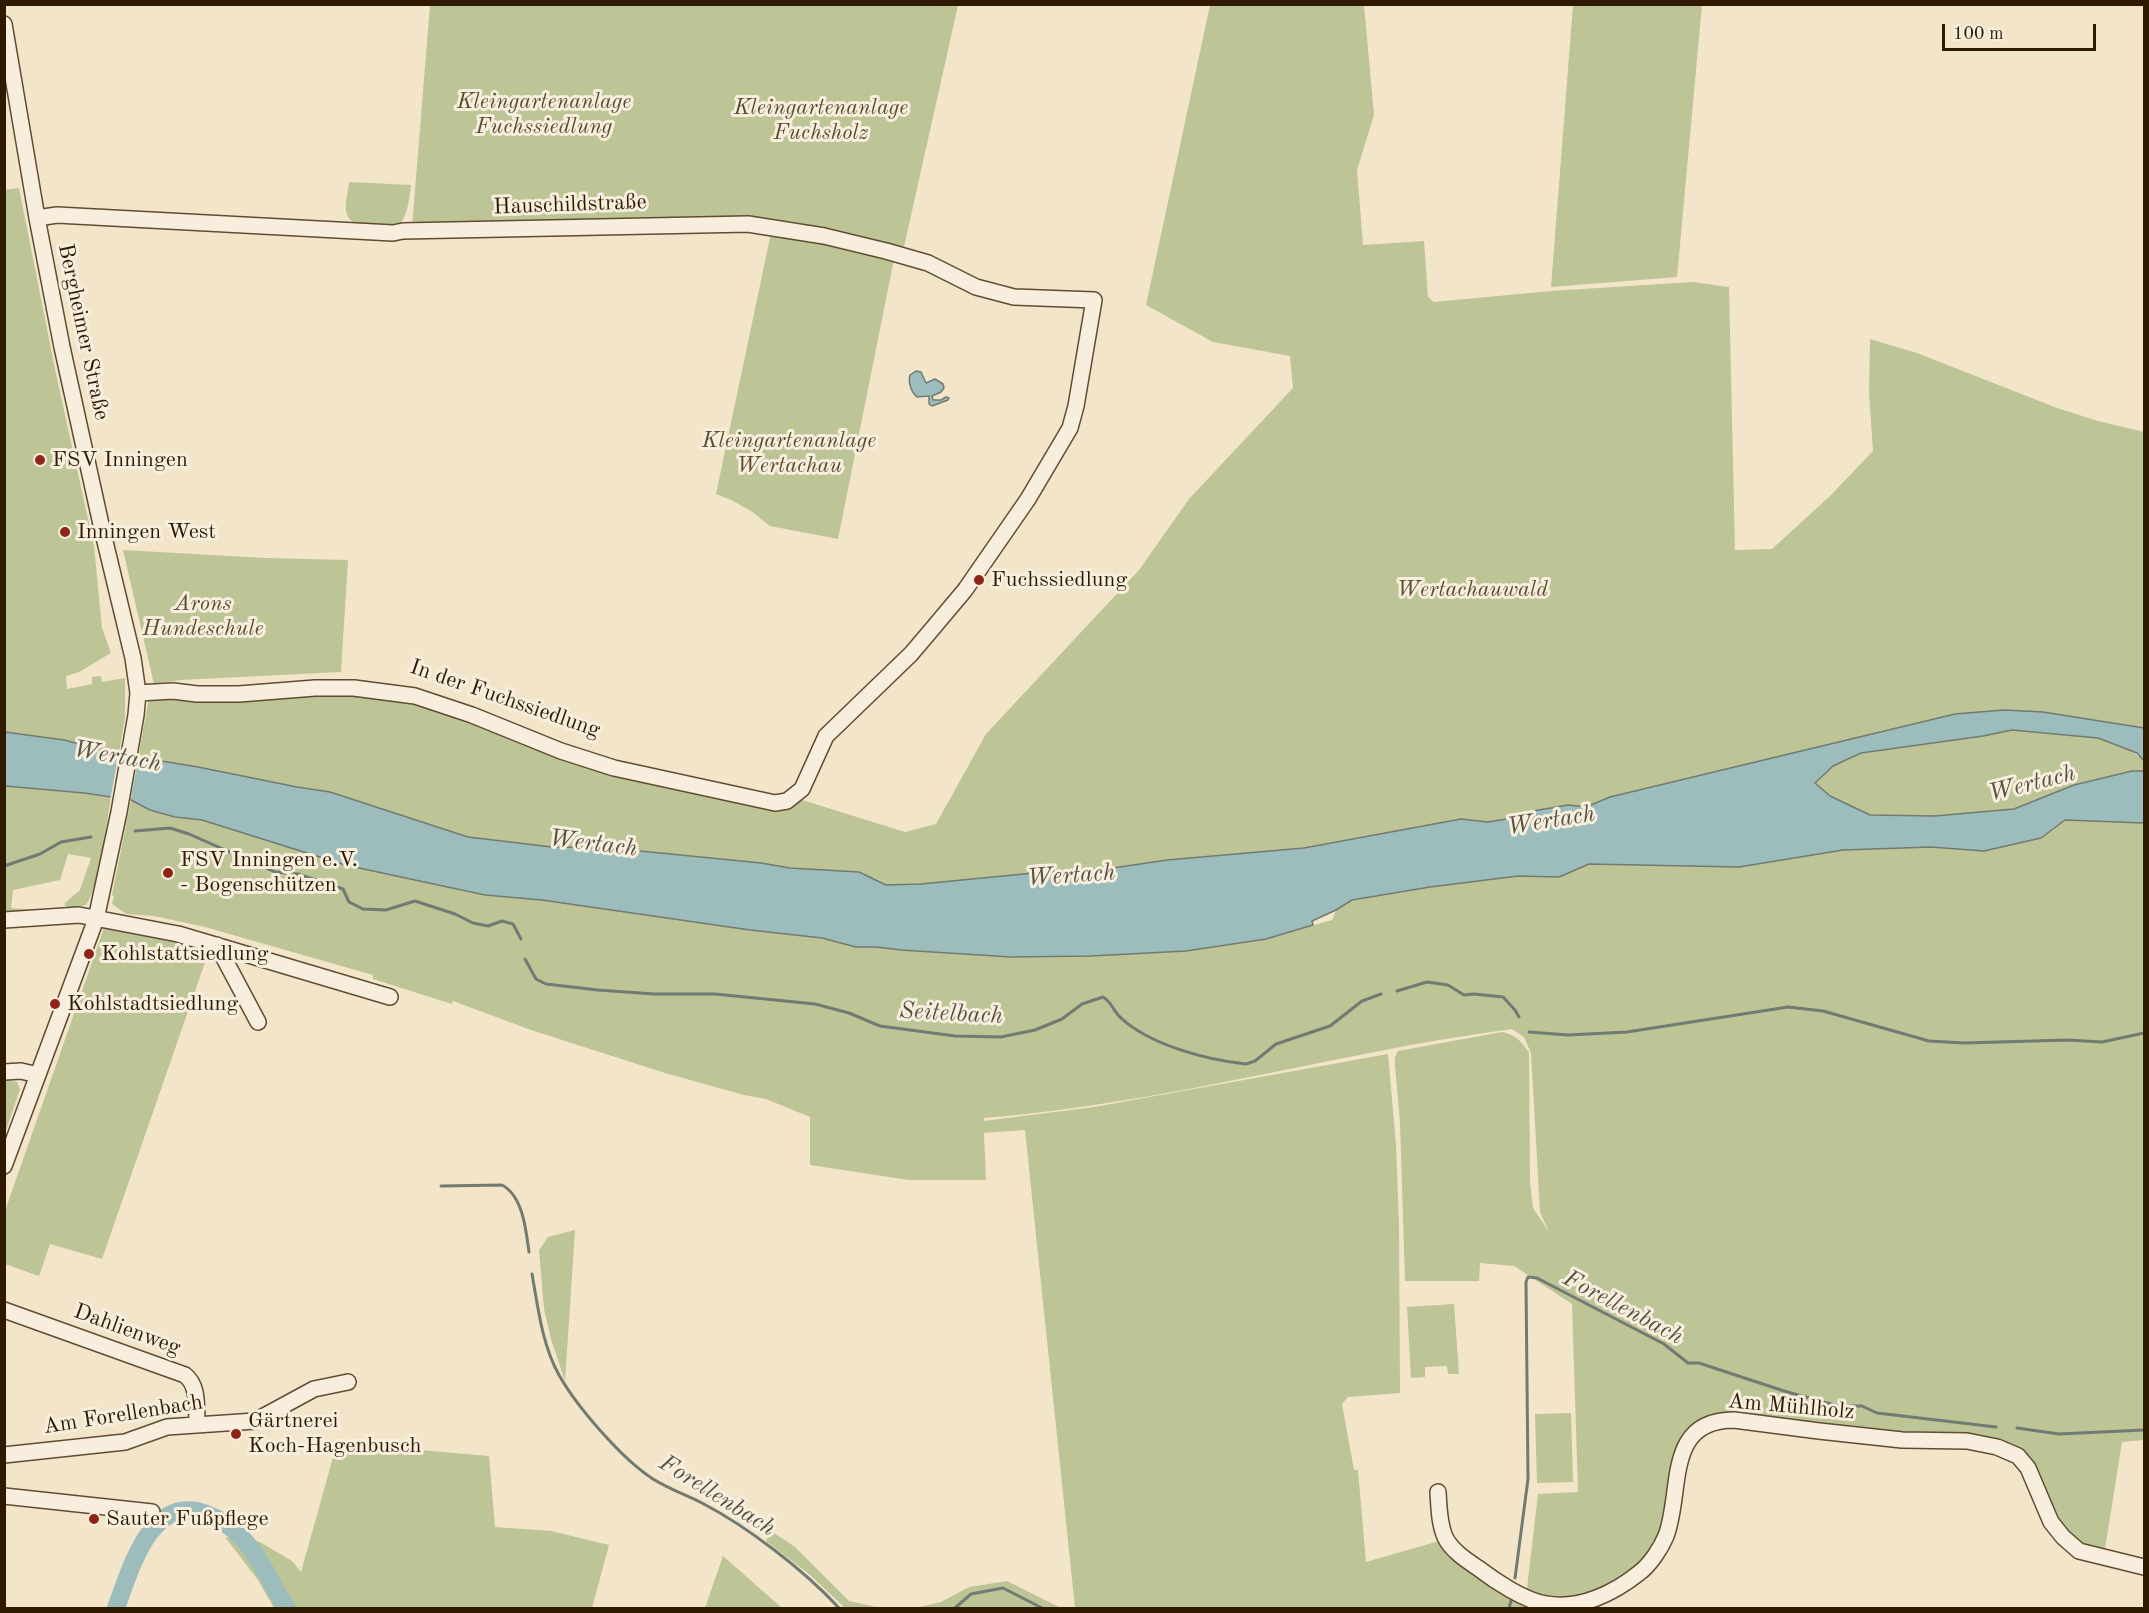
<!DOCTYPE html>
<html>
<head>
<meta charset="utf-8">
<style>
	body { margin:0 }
	#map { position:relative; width:2149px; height:1613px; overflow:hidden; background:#f3e5ca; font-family:"Old Standard TT",serif }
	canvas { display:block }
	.frame { position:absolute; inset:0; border:6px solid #2f1900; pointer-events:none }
	.scale { position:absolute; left:1942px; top:24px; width:154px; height:27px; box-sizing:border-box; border:3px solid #2f1900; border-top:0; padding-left:8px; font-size:18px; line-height:21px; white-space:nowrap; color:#2f1900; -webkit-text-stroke:4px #f7eedd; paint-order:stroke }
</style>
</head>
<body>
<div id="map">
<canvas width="2149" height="1613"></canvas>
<div class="frame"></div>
<div class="scale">100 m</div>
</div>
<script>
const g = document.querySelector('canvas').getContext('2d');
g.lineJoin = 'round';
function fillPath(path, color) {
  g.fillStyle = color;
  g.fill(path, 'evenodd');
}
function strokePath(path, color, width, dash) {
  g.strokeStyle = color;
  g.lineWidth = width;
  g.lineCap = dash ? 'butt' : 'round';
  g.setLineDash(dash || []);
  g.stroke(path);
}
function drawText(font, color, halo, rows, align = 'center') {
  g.font = font + ' "Old Standard TT",serif';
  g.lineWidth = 6;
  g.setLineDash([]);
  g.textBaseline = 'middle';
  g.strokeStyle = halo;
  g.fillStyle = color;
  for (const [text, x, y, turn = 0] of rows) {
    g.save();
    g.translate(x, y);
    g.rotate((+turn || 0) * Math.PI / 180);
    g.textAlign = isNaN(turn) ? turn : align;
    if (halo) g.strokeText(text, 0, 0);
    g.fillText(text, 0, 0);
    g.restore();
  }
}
fillPath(new Path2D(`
	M430,5H958L904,247L825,230L412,227Z
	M1210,5H1364L1374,115L1357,170L1363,245L1424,241L1428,297L1434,302L1551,291L1693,282L1729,287L1735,550L1772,549L1830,496L1873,451L1869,393L1870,339L1917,353L2057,408L2098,421L2144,432V728L2067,717L1910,726L1610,797L1586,807L1568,805L1533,811L1525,816L1488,822L1461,819L1304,848L1167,860L1113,868L921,884L886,885L859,872L790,868L761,863L610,848L552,847L468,837L330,792L297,787L198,767L138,758L149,698L315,689L415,697L613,769L799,799L905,832L936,824L986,734L1139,570L1189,499L1293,388L1290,356L1213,342L1146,305Z
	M1573,5H1702L1677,277L1551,287Z
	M349,182L411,185C409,200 408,216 397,228C381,227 350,232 346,211C345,203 348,191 349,182Z
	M19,188L56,374L94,546L102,628L111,653L79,672L66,676L67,689L92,684V677L101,676L102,682L125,678V717L119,754L64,740L5,732L4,190Z
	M771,233L894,259L838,539L770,526L751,511L731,500L716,494Z
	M123,550L266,558L348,560L341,672L180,680L154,684Z
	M2012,730C2051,734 2116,731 2144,761V771H2132L2074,785L2014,809L1935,816L1870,815L1830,796L1815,783L1833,766L1861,753L1983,736Z
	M4,786L84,793L111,798C106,824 100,886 86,905L68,908L64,904L80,890L91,858L68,854L60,880L13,890L11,908L52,911L5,916Z
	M131,800L151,810L175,817L202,820L345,865L485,895L542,900L750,930L822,938L856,947H876L901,950L1011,957L1091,956L1186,951L1266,939L1332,920L1336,910L1352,900L1430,887L1518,876L1559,877L1589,864L1739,867L1843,850L1931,847L1984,851L2041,838L2065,820L2144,823V1440L2122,1442L2104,1555L2064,1536L2029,1467L1961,1439L1780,1422L1695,1428L1655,1551L1592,1605V1608H1075L1025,1130L984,1133L986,1180H909L810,1165V1117L766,1099L744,1095L665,1073L531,1030L453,1001L452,1004L373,979V975L205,927L154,916L126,914L112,904L114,896L112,895ZM1512,1029L1524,1037L1531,1053L1540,1212L1549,1232L1533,1208L1530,1181L1529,1052C1520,1041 1517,1035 1502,1032L1398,1051L1395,1057V1066L1400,1122L1405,1281H1479L1480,1263L1514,1266L1572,1304L1578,1492L1538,1494L1526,1597L1446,1539L1366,1562L1358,1470H1354L1342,1404L1348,1397L1400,1393L1399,1225L1396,1144L1388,1054L1094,1107L984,1121V1118C1121,1107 1255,1075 1390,1049C1430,1041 1471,1035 1512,1029Z
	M104,928L150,933L210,948L102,1259L50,1244L39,1276L5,1264V1211Z
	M5,1079L17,1082L20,1089L5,1134Z
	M575,1230L565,1381L551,1339L544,1309L539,1250L548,1237Z
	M1454,1304L1459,1374H1448L1447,1366L1425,1367V1377L1411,1378L1407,1307Z
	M1571,1413L1573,1482L1537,1483L1535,1414Z
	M337,1443L489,1456L495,1527L551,1531L609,1545L592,1608H274L258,1580L225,1537L260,1542L292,1561L301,1572Z
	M771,1531L795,1547L849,1601L881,1608H845L809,1574L766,1541Z
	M723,1556L782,1608H705Z
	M1007,1581L1061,1608H915L941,1602L969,1587Z`), '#bdc496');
const water = new Path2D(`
	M916,371L921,372L926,383L935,379L943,384L944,388L941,392L932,396L933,400H941L946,397L949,398L948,400L932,406L929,404V396L917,397C911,392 908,382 910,375Z
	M2004,710L2043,712L2144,728V761L2137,753L2098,738L2012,730L1983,736L1861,753L1833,766L1815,783L1830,796L1870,815L1935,816L2014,809L2074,785L2132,771H2144V823L2065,820L2041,838L1984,851L1931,847L1843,850L1739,867L1589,864L1559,877L1518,876L1430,887L1352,900L1336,910L1312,921L1313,925L1266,939L1186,951L1091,956L1011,957L901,950L876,947H856L822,938L750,930L542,900L485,895L345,865L202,820L175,817L150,810L131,800L84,793L5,786V732L64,740L119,754L198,767L297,787L330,792L468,837L552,847L610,848L761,863L790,868L859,872L886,885L921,884L1044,872L1113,868L1167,860L1304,848L1461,819L1488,822L1525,816L1533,811L1568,805L1586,807L1610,797L1955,714Z`);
fillPath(water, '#9dbdbd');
strokePath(water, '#717b71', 1.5);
fillPath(new Path2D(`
	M119,751L139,755L130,803L110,801Z`), '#f3e5ca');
strokePath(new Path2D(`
	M135,831L170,828L189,834L275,872L298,874L343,889L349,902L363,909L386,910L415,901L455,914L473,923L488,926L502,921L513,924L521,939
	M4,866L40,854L61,842L91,837
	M525,959L536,979L546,984L598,990L654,994H715L815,1004L849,1013L880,1026L955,1036L1001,1037L1035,1030L1062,1019L1082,1004L1103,997C1112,1002 1113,1011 1121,1018C1150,1045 1207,1060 1246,1064L1255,1061L1276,1044L1330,1026L1362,1001L1381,994
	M1397,991L1427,982L1448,985L1464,995L1474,994L1503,997L1515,1010L1519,1017
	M1529,1032L1568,1035L1627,1032L1788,1007L1823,1011L1929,1041L1964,1043L2068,1040L2102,1042L2144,1033
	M441,1186L502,1185C523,1196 526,1230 529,1252
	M532,1274C538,1307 542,1345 559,1375C577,1407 622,1459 653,1479C669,1489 686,1495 702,1503C748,1527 804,1570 839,1608
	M2017,1428L2059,1434L2144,1430
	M1515,1578L1528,1479L1526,1282L1528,1277L1537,1278L1664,1344L1688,1363H1699L1784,1391L1838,1406H1862L1877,1413L1996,1427
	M955,1608L971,1594L1003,1588L1042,1608
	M1509,1608L1511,1601`), '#717b71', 3);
strokePath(new Path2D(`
	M116,1608C131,1568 151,1491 209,1515C227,1522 243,1537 254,1553C267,1570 274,1591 287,1608`), '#9dbdbd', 18);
const minor = new Path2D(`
	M4,24L37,218L62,347L102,529L133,658L138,693L136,715L119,812L96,919L4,1166
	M37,218L57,215L393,233L403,231L748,224L824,236L886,251L928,263L976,287L1014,297L1094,300L1076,406L1070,428L1028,499L965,590L928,634L911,654L826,736L802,789L787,801L775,803L614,768L561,751L472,715L415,696L354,688H315L239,694H197L173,691L138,693
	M4,920L79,915L178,934L390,997
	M217,945L258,1022
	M4,1072L21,1071L38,1075
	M4,1310L185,1375C199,1386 196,1407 197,1423
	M4,1455L125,1442L167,1427L255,1421L314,1389L348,1382
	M1438,1492C1439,1507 1439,1523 1445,1537C1451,1550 1466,1560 1478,1568C1495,1581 1525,1601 1546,1604C1580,1610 1614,1593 1639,1573C1650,1565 1661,1548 1666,1536C1683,1491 1664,1420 1734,1420L1819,1431L1902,1440L1967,1441L1997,1447L2018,1456L2028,1468L2051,1522L2063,1537L2079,1551L2144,1567
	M4,1496L152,1512`);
strokePath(minor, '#604c32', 18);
strokePath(minor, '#f7eedd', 15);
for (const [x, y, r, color] of [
	[40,460,6,"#8f2418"],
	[65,532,6,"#8f2418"],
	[979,580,6,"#8f2418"],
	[168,873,6,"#8f2418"],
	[89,954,6,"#8f2418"],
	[55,1004,6,"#8f2418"],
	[236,1434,6,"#8f2418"],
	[94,1519,6,"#8f2418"]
]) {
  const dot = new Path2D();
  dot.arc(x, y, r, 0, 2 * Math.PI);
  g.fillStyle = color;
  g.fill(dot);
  strokePath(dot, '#f7eedd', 2);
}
drawText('italic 22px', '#5a4c2d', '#f7eedd', [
	["Kleingartenanlage",544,102],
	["Fuchssiedlung",544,127],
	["Kleingartenanlage",821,108],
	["Fuchsholz",821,133],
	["Kleingartenanlage",789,441],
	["Wertachau",789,466],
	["Wertachauwald",1472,590],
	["Arons",203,604],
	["Hundeschule",203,629]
]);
drawText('22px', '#2f1900', '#f7eedd', [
	["Hauschildstraße",570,205,-2],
	["Bergheimer Straße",83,332,78],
	["In der Fuchssiedlung",505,699,19],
	["Dahlienweg",127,1330,20],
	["Am Mühlholz",1791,1407,5],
	["Am Forellenbach",123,1415,-9]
]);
drawText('22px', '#2f1900', '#f7eedd', [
	["FSV Inningen",52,460],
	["Inningen West",77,532],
	["Fuchssiedlung",991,580],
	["FSV Inningen e.V.",180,860],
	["- Bogenschützen",180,885],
	["Kohlstattsiedlung",101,954],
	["Kohlstadtsiedlung",67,1004],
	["Gärtnerei",248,1421],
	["Koch-Hagenbusch",248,1446],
	["Sauter Fußpflege",106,1519]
], 'left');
drawText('italic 24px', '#565242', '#f7eedd', [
	["Wertach",117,757,10],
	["Wertach",2032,784,-14],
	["Wertach",1551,821,-9],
	["Wertach",593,844,7],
	["Wertach",1071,876,-4],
	["Seitelbach",951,1014,3],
	["Forellenbach",1623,1308,28],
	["Forellenbach",717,1496,32]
]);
</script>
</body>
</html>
